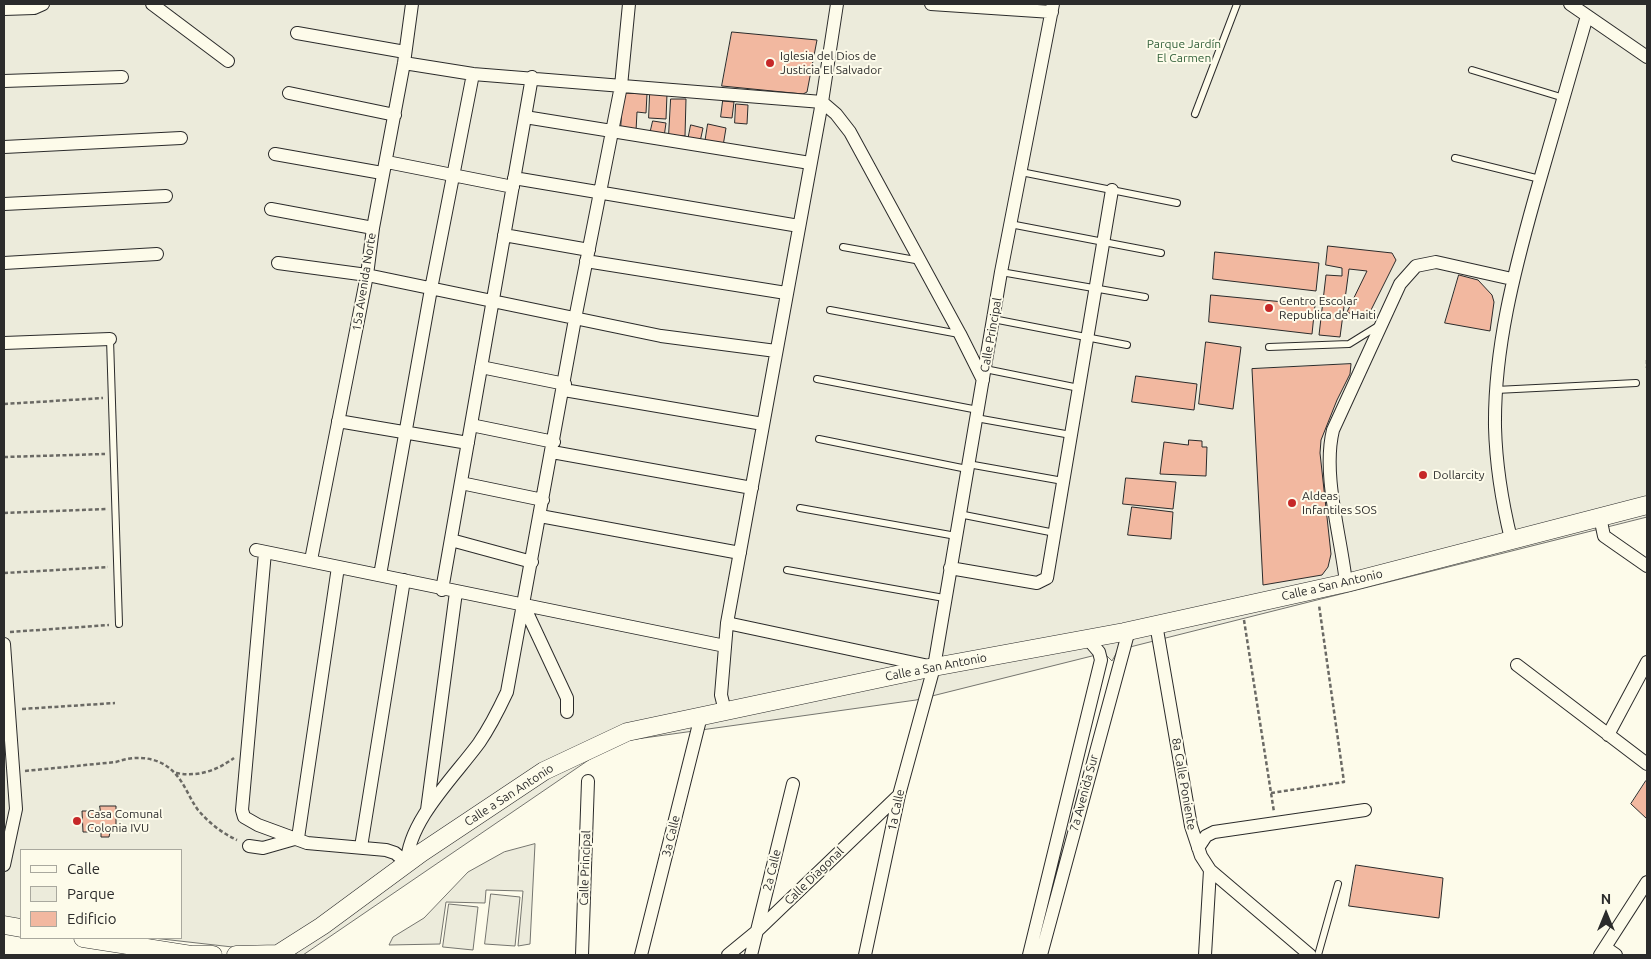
<!DOCTYPE html>
<html>
<head>
<meta charset="utf-8">
<style>
	body { margin:0 }
	#map { position:relative; width:1651px; height:959px; overflow:hidden; background:#fdfbea; font-family:Ubuntu,sans-serif }
	canvas { display:block }
	.frame { position:absolute; inset:0; border:5px solid #2b2b2b; pointer-events:none }
	.legend { position:absolute; left:20px; top:849px; width:162px; height:90px; box-sizing:border-box; background:#fdfbea; border:1px solid #a9a89e; margin:0; padding:6px 9px; list-style:none; font-size:15px; color:#2b2b2b }
	.legend li { display:flex; align-items:center; gap:10px; height:25px }
	.legend b { width:25px; border:1px solid #a9a89e }
	.north { position:absolute; left:1581px; top:889px; width:50px; height:50px; -webkit-text-stroke:4px #fdfbea; paint-order:stroke; rotate:0deg; font-size:14px; font-weight:700; line-height:20px; text-align:center; color:#2b2b2b }
	.north::after { content:''; display:block; margin:auto; width:18px; height:22px; background:#2b2b2b; clip-path:polygon(50% 0,100% 100%,50% 72%,0 100%) }
</style>
</head>
<body>
<div id="map">
<canvas width="1651" height="959"></canvas>
<div class="frame"></div>
<ul class="legend">
<li><b style="height:6px;background:#fdfbea"></b>Calle</li>
<li><b style="height:14px;background:#ecebdb"></b>Parque</li>
<li><b style="height:14px;background:#f2b8a0"></b>Edificio</li>
</ul>
<div class="north">N</div>
</div>
<script>
const g = document.querySelector('canvas').getContext('2d');
g.lineJoin = 'round';
function fillPath(path, color) {
  g.fillStyle = color;
  g.fill(path, 'evenodd');
}
function strokePath(path, color, width, dash) {
  g.strokeStyle = color;
  g.lineWidth = width;
  g.lineCap = dash ? 'butt' : 'round';
  g.setLineDash(dash || []);
  g.stroke(path);
}
function drawText(font, color, halo, rows, align = 'center') {
  g.font = font + ' Ubuntu,sans-serif';
  g.lineWidth = 4;
  g.setLineDash([]);
  g.textBaseline = 'middle';
  g.strokeStyle = halo;
  g.fillStyle = color;
  for (const [text, x, y, turn = 0] of rows) {
    g.save();
    g.translate(x, y);
    g.rotate((+turn || 0) * Math.PI / 180);
    g.textAlign = isNaN(turn) ? turn : align;
    if (halo) g.strokeText(text, 0, 0);
    g.fillText(text, 0, 0);
    g.restore();
  }
}
const green = new Path2D(`
	M4,4H1647V517L1118,650L1112,661L1104,653L916,700L615,742L303,955L153,938H181V850H21V922L4,920Z
	M535,844L530,944L518,946L523,891L486,890L485,903L446,902L440,944L389,945L393,937L424,918L468,872L504,852Z
	M491,894L520,897L515,946L485,944Z
	M449,904L478,907L473,950L443,947Z`);
fillPath(green, '#ecebdb');
strokePath(green, '#74746e', 1);
const building = new Path2D(`
	M732,32L817,40L807,92L803,94L722,86Z
	M623,93L647,94L646,113L637,112L636,131L621,130Z
	M650,94H667L666,119L649,118Z
	M671,99H686L685,136L669,135Z
	M723,101L734,102L732,118L721,117Z
	M736,104L748,105L747,124L735,123Z
	M653,121L666,123L664,137L650,134Z
	M708,124L726,128L723,146L705,143Z
	M691,125L703,128L700,142L688,140Z
	M1328,246L1392,253L1396,260L1366,320L1347,312L1367,271L1349,269L1340,337L1319,335L1326,275L1342,276V268L1326,265Z
	M1215,252L1319,263L1316,291L1213,279Z
	M1459,275L1478,280L1492,295L1494,302L1490,331L1445,323Z
	M1211,295L1315,305L1312,334L1209,322Z
	M1206,342L1241,347L1233,409L1199,404Z
	M1351,364L1350,374L1337,400L1321,440L1320,453L1331,554L1328,567L1322,575L1263,585L1252,369Z
	M1136,376L1197,384L1194,410L1132,402Z
	M1189,440L1202,441V447H1207L1206,476L1160,474L1164,442L1188,445Z
	M1126,478L1176,482L1173,509L1123,504Z
	M1132,507L1173,512L1171,539L1128,535Z
	M1646,781L1647,782V819L1631,804Z
	M100,806H116V827H111L109,837H101V832H83L82,811H100Z
	M1356,865L1443,878L1439,918L1349,906Z`);
fillPath(building, '#f2b8a0');
strokePath(building, '#2b2b2b', 1);
const lane = new Path2D(`
	M1472,70L1564,98
	M1195,114L1237,4
	M1455,158L1540,179
	M1021,172L1177,203
	M1010,224L1161,253
	M843,247L921,261
	M1001,272L1145,297
	M830,310L959,334
	M993,319L1127,345
	M110,339L119,624
	M1269,347L1349,344L1378,326
	M985,369L1079,388
	M817,379L978,410
	M1496,390L1636,383
	M976,418L1071,435
	M819,439L967,469
	M968,464L1063,481
	M800,508L956,536
	M959,514L1055,533
	M787,570L944,598
	M1318,955L1338,884`);
const street = new Path2D(`
	M152,4L228,61
	M931,4L1052,12
	M1570,4L1647,57
	M4,9L34,8L43,4
	M297,33L405,52
	M404,63L473,74L822,102L836,114L850,132L960,334L983,380
	M4,81L122,77
	M289,93L395,115
	M525,117L810,163
	M4,147L181,138
	M275,154L382,173
	M387,162L513,187
	M514,178L799,226
	M4,204L166,196
	M271,209L373,228
	M504,235L589,250
	M586,261L786,293
	M4,263L157,254
	M278,263L367,275L661,336L776,351
	M4,343L110,339
	M481,367L565,384
	M564,390L763,424
	M338,421L468,443
	M471,425L554,442
	M552,452L752,488
	M461,483L543,500
	M540,516L740,553
	M1600,517L1604,536L1647,566
	M1511,539C1502,502 1496,466 1495,427C1494,349 1514,272 1535,197C1552,137 1570,76 1587,16
	M451,540L532,562
	M256,550L725,646
	M265,552L242,810L244,817L258,825L307,843L386,850L395,853L407,863
	M311,560L367,275L373,228L404,63L412,4
	M950,568L1037,583L1047,578L1112,190
	M380,575L431,289L473,74
	M1346,583C1341,536 1322,475 1333,430L1400,284L1416,266L1436,262L1512,279
	M442,590L532,77
	M523,604L567,698V712
	M727,623L929,666
	M1156,624L1191,826L1201,856L1210,870L1310,955
	M4,644L16,809L4,865
	M1517,665L1647,764
	M725,711L721,695L727,623L822,102L837,4
	M1608,735L1647,662
	M427,810L456,592
	M298,838L338,567
	M249,846L263,848L298,838
	M361,847L404,580
	M1198,848L1206,836L1214,832L1365,810
	M407,863C408,821 455,776 479,743C490,727 499,709 507,692L575,319L621,86L629,4
	M1606,948L1616,955
	M582,955L588,781
	M641,955L701,716
	M728,955L756,932L899,795
	M751,955L793,784
	M865,955L899,795L934,667L1001,272L1053,4
	M1029,955L1101,660L1099,652L1087,638
	M1041,955L1129,630
	M1205,955L1210,870
	M1600,955L1647,882`);
const secondary = new Path2D(`
	M4,925L21,928
	M83,938L191,955H213
	M236,955L278,954L322,926L421,853L544,771L627,732L934,667L1124,632L1346,583L1647,505`);
strokePath(lane, '#2b2b2b', 8);
strokePath(street, '#2b2b2b', 14);
strokePath(secondary, '#2b2b2b', 19);
strokePath(new Path2D(`
	M1647,360V368
	M4,404L103,398
	M4,457L105,454
	M4,513L107,509
	M4,573L108,567
	M1244,620L1274,812
	M10,632L109,625
	M22,709L115,703
	M25,771L116,762C138,754 163,757 178,777C186,787 190,799 198,810C209,823 222,833 237,840
	M176,773C198,777 216,771 234,758
	M1271,793L1344,782L1319,605`), '#6a6964', 2.5, [4, 2.5]);
strokePath(lane, '#fdfbea', 6);
strokePath(street, '#fdfbea', 12);
strokePath(secondary, '#fdfbea', 18);
for (const [x, y, r, color] of [
	[770,63,5,"#c62828"],
	[1269,308,5,"#c62828"],
	[1423,475,5,"#c62828"],
	[1292,503,5,"#c62828"],
	[77,821,5,"#c62828"]
]) {
  const dot = new Path2D();
  dot.arc(x, y, r, 0, 2 * Math.PI);
  g.fillStyle = color;
  g.fill(dot);
  strokePath(dot, '#fdfbea', 2);
}
drawText('12px', '#34623c', '#fdfbea', [
	["Parque Jardín",1184,44],
	["El Carmen",1184,58]
]);
drawText('12px', '#2b2b2b', '#fdfbea', [
	["Iglesia del Dios de",780,56],
	["Justicia El Salvador",780,70],
	["Centro Escolar",1279,301],
	["Republica de Haiti",1279,315],
	["Dollarcity",1433,475],
	["Aldeas",1302,496],
	["Infantiles SOS",1302,510],
	["Casa Comunal",87,814],
	["Colonia IVU",87,828]
], 'left');
drawText('12px', '#2b2b2b', '#fdfbea', [
	["15a Avenida Norte",364,282,-81],
	["Calle Principal",991,335,-80],
	["Calle a San Antonio",1332,585,-13],
	["Calle a San Antonio",936,667,-11],
	["8a Calle Poniente",1184,784,80],
	["7a Avenida Sur",1084,793,-75],
	["Calle a San Antonio",509,795,-33],
	["1a Calle",896,810,-78],
	["3a Calle",671,836,-76],
	["Calle Principal",585,868,-88],
	["2a Calle",772,870,-76],
	["Calle Diagonal",814,876,-44]
]);
</script>
</body>
</html>
